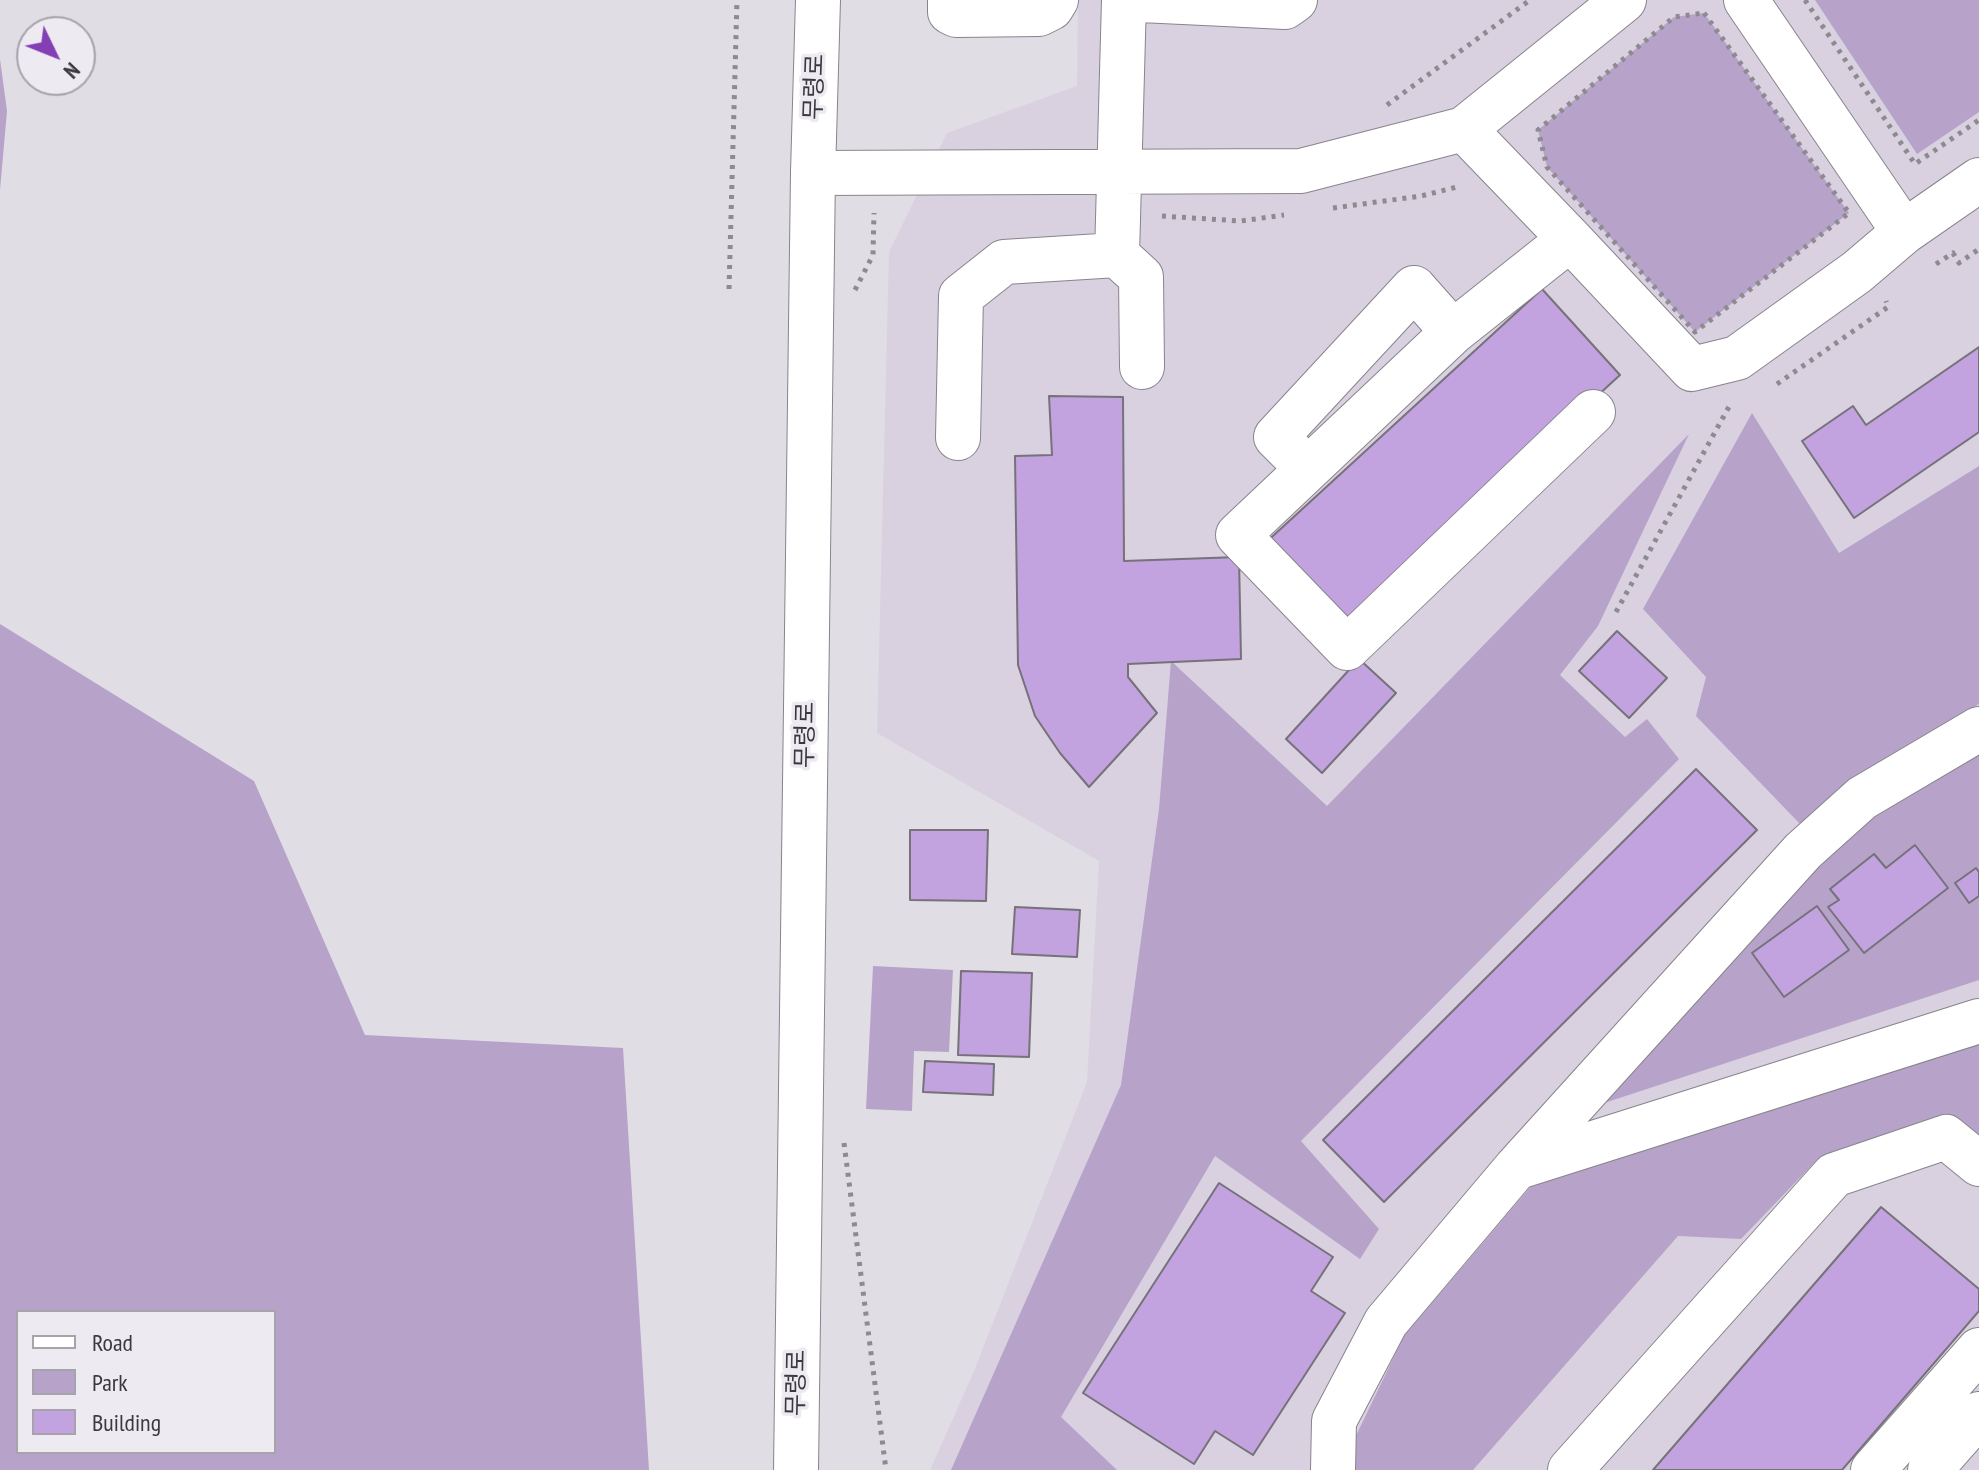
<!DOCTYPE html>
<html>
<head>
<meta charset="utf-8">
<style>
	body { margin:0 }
	#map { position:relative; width:1979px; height:1470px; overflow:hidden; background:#e1dde5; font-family:"PT Sans Narrow",sans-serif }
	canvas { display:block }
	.legend { position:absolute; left:16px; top:1310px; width:260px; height:144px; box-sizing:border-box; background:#eeeaf2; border:2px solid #a6a3aa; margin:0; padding:10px 14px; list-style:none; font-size:24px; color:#3b393d }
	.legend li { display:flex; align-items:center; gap:16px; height:40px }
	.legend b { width:40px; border:2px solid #a6a3aa }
	.north { position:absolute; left:16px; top:16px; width:80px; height:80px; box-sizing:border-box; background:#eeeaf2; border:2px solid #a6a3aa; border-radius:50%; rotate:133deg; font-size:22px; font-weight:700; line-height:32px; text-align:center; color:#3b393d }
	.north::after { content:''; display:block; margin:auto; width:28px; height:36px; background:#833fb3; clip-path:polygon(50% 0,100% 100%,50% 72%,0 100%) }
</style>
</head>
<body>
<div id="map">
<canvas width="1979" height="1470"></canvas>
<ul class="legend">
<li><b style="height:10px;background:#fff"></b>Road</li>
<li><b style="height:22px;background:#b7a3ca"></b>Park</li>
<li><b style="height:22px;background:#c3a2e0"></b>Building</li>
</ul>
<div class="north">N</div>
</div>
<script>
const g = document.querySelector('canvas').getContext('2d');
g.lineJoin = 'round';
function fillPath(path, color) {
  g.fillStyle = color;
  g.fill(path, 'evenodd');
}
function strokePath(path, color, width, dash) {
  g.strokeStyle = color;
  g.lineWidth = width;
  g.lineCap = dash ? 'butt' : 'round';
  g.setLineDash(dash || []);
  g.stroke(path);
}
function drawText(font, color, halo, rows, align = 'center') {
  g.font = font + ' "PT Sans Narrow","Noto Sans KR",sans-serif';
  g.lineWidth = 7;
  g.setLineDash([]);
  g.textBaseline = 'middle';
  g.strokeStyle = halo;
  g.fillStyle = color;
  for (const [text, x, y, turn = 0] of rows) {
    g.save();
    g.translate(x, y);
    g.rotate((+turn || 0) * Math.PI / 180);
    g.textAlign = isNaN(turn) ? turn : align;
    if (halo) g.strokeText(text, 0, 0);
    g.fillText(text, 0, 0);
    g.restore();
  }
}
fillPath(new Path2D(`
	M1078,0H1979V1470H930L974,1371L1087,1082L1099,861L877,733L889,252L947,133L1077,86Z`), '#d9d1e0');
fillPath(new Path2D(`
	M1815,0H1979V112L1917,154Z
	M1704,13L1849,213L1695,332L1547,167L1538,130L1674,17Z
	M0,59L7,111L0,190Z
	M1752,413L1839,553L1979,466V704L1873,767L1801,825L1696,716L1706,677L1643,609Z
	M1689,434L1598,626L1560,675L1625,737L1647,719L1679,759L1301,1141L1379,1229L1360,1259L1215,1156L1061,1417L1117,1470H951L1121,1085L1159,809L1171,661L1327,806Z
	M0,624L254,781L365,1035L623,1048L649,1470H0ZM18,1312H274V1452H18Z
	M1979,748V980L1589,1108L1811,865L1872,813Z
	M873,966L953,970L949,1052L914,1051L912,1111L866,1109Z
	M1979,1040V1143L1947,1119L1817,1160L1741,1239L1678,1236L1473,1470H1354L1351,1446L1404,1336L1533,1184Z`), '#b7a3ca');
const building = new Path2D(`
	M1542,289L1620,375L1341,631L1262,546Z
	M1979,347V432L1854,518L1802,441L1853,406L1866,425Z
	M1049,396L1123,397L1124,561L1239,557L1241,659L1128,664V677L1157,713L1089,787L1060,753L1035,716L1018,665L1015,456L1052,455Z
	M1617,631L1667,678L1629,718L1579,671Z
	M1359,659L1396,693L1322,773L1286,739Z
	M1696,769L1757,830L1384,1202L1323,1140Z
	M910,830H988L986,901L910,900Z
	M1915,845L1948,888L1864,953L1828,907L1839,900L1830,889L1874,854L1886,868Z
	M1976,868L1979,872V896L1969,903L1955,883Z
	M1817,906L1849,950L1784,997L1752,953Z
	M1015,907L1080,910L1077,957L1012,954Z
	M961,971L1032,973L1029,1057L958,1055Z
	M925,1061L994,1064L993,1095L923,1092Z
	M1219,1183L1333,1257L1311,1291L1345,1313L1253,1455L1215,1431L1194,1464L1083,1393Z
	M1881,1207L1979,1289V1311L1842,1470H1653Z`);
fillPath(building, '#c3a2e0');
strokePath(building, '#757279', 2);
const minor = new Path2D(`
	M950,0V12L956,15L1039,14L1051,8L1056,0
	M1141,0L1225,4
	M1226,0L1225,4L1285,7L1295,0
	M1746,0L1904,232L1979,180
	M1464,129L1570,239L1453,332L1238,535L1347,648L1593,412
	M813,173L1301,171L1464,129L1624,0
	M1570,239L1692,369L1737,358L1857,272L1904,232
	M1117,255L1141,277L1142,367
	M958,438L961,296L1004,262L1117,255L1124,0
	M1308,469L1276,437L1414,288L1453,332
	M1518,1167L1979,1021
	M1333,1470L1334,1421L1386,1322L1516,1168L1803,851L1862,798L1979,729
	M1570,1470L1834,1175L1946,1137L1979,1164
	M1873,1470L1979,1350
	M1930,1470L1979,1414`);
const major = new Path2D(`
	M796,1470L813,173L818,0`);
strokePath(minor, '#88848c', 46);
strokePath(major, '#88848c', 46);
strokePath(new Path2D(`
	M1805,0L1915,164L1979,120
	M1704,13L1849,213L1695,332L1547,167L1538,130L1674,17Z
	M1387,105L1530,0
	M1333,208L1421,196L1461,186
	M1162,216L1241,221L1284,215
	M1936,264L1953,253L1959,263L1979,249
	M729,289L737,0
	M855,290L873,255L874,213
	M1777,384L1888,307L1886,301
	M1616,612L1731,403
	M844,1143L886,1470`), '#8d8a90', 5, [4, 6]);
strokePath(minor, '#fff', 44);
strokePath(major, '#fff', 44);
drawText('24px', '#3b393d', '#eeeaf2', [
	["무령로",815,87,-88],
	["무령로",806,735,-89],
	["무령로",797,1383,-89]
]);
</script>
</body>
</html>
